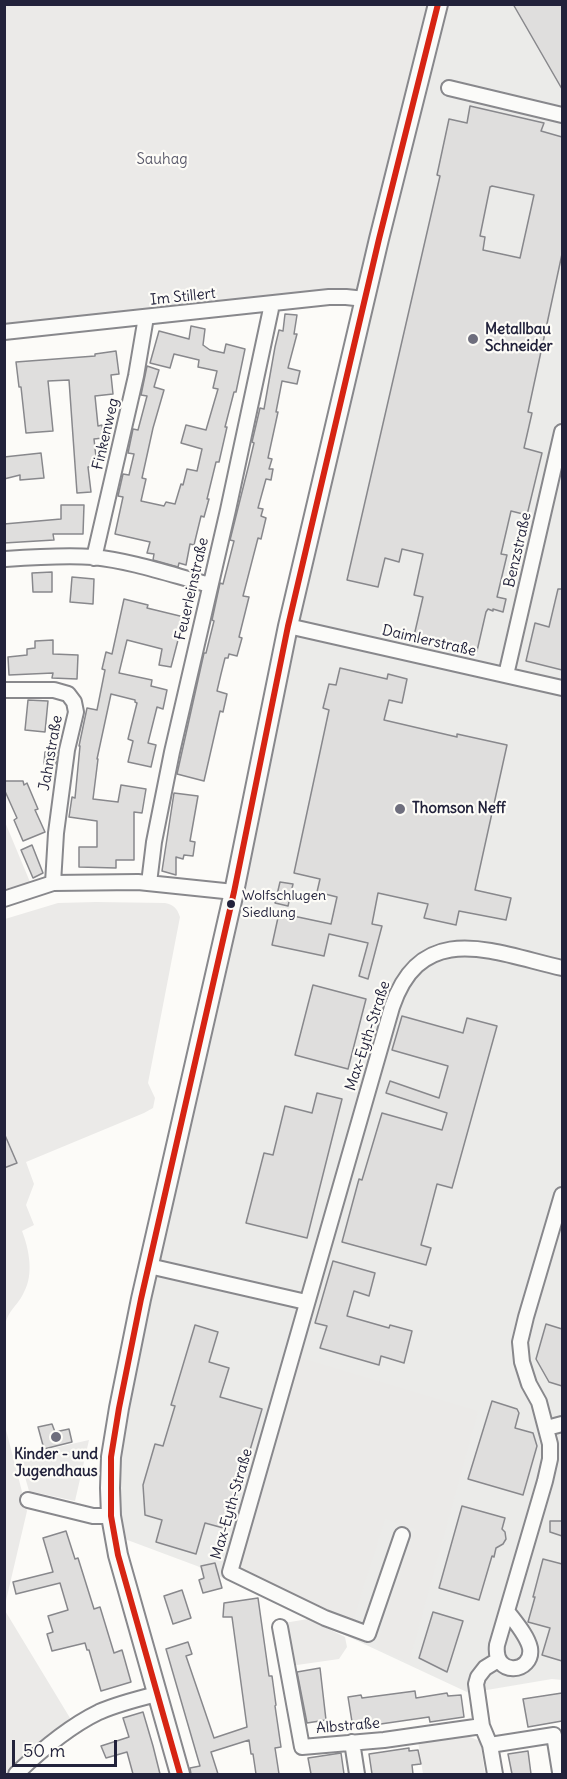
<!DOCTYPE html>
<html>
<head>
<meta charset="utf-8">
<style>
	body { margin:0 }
	#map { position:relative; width:567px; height:1779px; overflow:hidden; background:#fcfbf8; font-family:Delius,sans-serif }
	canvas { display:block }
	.frame { position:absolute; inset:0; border:6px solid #22223b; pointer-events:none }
	.scale { position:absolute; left:12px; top:1740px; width:105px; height:27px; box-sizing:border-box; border:3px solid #22223b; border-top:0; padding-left:8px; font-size:18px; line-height:21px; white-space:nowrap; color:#22223b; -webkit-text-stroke:4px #fdfcf7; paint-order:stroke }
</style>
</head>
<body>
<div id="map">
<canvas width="567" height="1779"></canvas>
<div class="frame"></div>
<div class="scale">50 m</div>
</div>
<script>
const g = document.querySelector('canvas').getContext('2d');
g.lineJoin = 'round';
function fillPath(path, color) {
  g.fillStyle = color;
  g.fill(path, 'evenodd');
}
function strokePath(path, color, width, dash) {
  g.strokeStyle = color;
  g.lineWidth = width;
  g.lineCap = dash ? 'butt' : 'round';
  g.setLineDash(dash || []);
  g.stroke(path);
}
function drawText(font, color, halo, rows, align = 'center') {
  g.font = font + ' Delius,sans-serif';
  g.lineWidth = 4.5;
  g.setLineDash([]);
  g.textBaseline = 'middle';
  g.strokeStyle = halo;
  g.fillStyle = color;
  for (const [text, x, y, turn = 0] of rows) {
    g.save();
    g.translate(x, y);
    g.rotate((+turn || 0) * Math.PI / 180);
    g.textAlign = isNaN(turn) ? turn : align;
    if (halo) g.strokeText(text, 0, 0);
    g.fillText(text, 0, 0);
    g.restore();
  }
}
fillPath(new Path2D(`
	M438,5H562V1680L552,1679L469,1693L197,1566L114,1535L119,1408Z`), '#ebebe9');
fillPath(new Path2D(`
	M4,5H438L365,299L5,332Z
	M5,822L30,882L5,889H4Z
	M96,902L165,903C174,905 177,908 180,917L148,1083L155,1098L153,1108L144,1113L26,1162L34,1184L26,1205L34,1225L22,1231C29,1249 34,1274 24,1292C18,1306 8,1309 5,1326V919L58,903Z
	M298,1357L478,1411L409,1662L376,1648L416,1529L385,1519L352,1623L239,1570Z
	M5,1426L27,1511L5,1605Z
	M89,1440L75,1501L29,1491L19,1456Z
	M4,1609L70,1718L11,1774H4Z
	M308,1619L345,1637L347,1647L339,1659L290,1666L284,1623Z
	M465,1735L480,1741L485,1774H423L418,1741Z`), '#ebeae8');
const building = new Path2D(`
	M513,4H562V89Z
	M470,106L544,123L541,131L562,137V254L528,412L532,413L524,448L542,453L527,515L511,511L501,554L507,555L497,597L506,599L503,612L493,609V611L488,609L486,612L477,651L414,636L423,597L414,595L423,554L402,549L399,562L385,558L378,587L347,580L440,176L437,175L449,119L467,123ZM492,186L534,195L520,258L483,250L485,237L480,236L490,187Z
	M285,314L297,315L294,334H297L288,368L300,371L297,384L282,381L276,412H278L268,458L272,459L269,469H273L271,480L266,479L258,508L263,509L261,516L266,518L261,539L258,538L243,596L249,597L239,637L242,638L237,656L229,654L228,658H225L221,674L217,691L227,694L223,712L220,711L204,781L177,774L204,653H206L214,621L212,620L220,583L223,584L234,541L230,540L249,464L254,443L252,442L260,408L264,409L275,347L279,330L283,331Z
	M191,326L205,329L203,345L210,350L224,353L226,344L245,349L236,392H234L225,427H227L219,462H216L207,499H209L204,517L201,516L194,545L190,544L186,565L179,563L178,567L153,560L154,554L147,553L150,542L115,534L123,497L118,496L123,474L129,475L134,454L128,453L133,429L138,430L147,396L141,395L147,366L159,370L154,387L164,390L153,428L142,478L146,479L141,501L164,506L166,502L175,504L181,484L183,485L187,469L197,471L202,449L181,443L186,425L206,430L218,389L213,388L217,371L198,367L199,360L174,354L170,368L150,363L159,331L189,339Z
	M116,351L119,374L111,375L113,394L95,396L98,426L102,425L103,438L94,439L97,466L88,467L91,492L77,493L69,380L48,381L53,431L26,433L21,387H19L16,362L95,356V354Z
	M41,453L44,478L20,480V475L4,479V457Z
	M61,505H84L83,534H53L54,540L4,543V524L61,519Z
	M52,572V592H33L32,573Z
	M72,577L94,579L93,604L70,602Z
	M558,589H562V670L526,661L535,623L549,627Z
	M124,599L148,605L147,608L184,617L171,667L159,665L162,649L127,640L119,673L152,680L151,686L167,690L163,709L157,707L148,743L156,745L151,767L128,762L133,741L128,739L137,703L135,702V700L111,694L97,759H98L93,799L118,802L121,785L146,789L142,813L134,812V860H116V868L79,867V847H97V821L69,817L72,797L75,798L80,746H79L87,708L97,710L105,670L102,669L106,652L112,654Z
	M53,640V654L78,655L77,679L52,678L53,673L9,675L8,657L27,655V649L35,648V641Z
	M340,668L387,679L388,674L407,679L402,703L389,700L384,720L457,737V734L507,745L475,890L511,898L506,920L459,911L456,925L424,918L428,904L378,893L372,924L382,926L368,979L359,976L368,943L329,934L324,956L272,945L279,913L331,924L337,897L317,892L320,879L294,873L329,710L323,708L329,684L336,685Z
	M28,700L48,701L45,732L25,730Z
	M45,752L57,753L56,764H44Z
	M4,781H23L24,785L27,783L38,809L35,810L45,832L23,841L14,820L17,818L4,789Z
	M174,793L198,796L190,841L195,842L193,856L184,855L183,859L176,857V875L162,871Z
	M32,845L43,873L33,878L21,850Z
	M280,882L293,884L288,906L275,903Z
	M313,985L366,999L348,1069L295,1055Z
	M402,1016L463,1033L467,1018L497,1026L452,1188L437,1184L421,1245L431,1248L426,1265L342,1242L359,1179L362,1180L382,1113L442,1130L447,1113L386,1093L390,1081L439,1098L448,1066L392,1050Z
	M317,1093L342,1099L307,1238L246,1223L264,1153L273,1155L285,1106L312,1113Z
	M4,1133L17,1163L4,1168Z
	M333,1261L375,1273L369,1296L354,1291L347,1316L389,1328L390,1325L412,1331L404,1363L381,1356L379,1365L320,1348L327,1326L315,1323Z
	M546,1324L562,1329V1386L549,1382L536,1359Z
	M195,1325L218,1332L209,1362L229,1368L220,1397L262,1409L227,1529L205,1523L196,1554L156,1542L162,1520L145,1515L143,1485L155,1444L163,1446L175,1406L171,1405Z
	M492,1401L517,1409L519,1413L515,1428L533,1433L537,1446L523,1495L468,1479Z
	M52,1424L55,1432L69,1429L72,1442L44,1449L38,1427Z
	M462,1506L505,1518L502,1529L505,1532L506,1539L503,1544L496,1548L494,1557L492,1556L479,1600L439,1588Z
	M550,1521H562V1536L550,1532Z
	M66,1531L75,1559L78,1558L94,1609L100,1607L114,1653L122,1650L131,1682L101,1691L89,1650H87L85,1643L52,1651L47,1634L53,1632L48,1616L68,1610L60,1583L16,1594L13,1582L53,1572L43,1538Z
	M543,1559L562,1564V1661L542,1655L550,1628L528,1622L535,1597H533Z
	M215,1563L222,1588L203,1593L199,1580L204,1578L201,1566Z
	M182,1590L191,1618L173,1624L164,1596Z
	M258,1598L269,1676H272L276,1705L275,1706L281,1747L275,1748L279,1774H256L253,1754H251L249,1740L211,1752L218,1774H191L190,1768L200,1766L166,1649L188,1642L192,1654L186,1656L214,1738L247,1727L232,1617H223L224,1603Z
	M433,1612L463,1621L447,1672L419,1658Z
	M320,1668L326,1720L307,1723L297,1672Z
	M415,1691L416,1698L447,1693L448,1696L461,1695L464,1717L430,1722L429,1717L353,1728L348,1697L361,1695L362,1698Z
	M562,1693V1721L528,1727L523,1699Z
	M143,1712L153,1746L160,1774H133L127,1752L106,1758L101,1746L129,1737L123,1718Z
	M409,1748V1751L418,1750L421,1764L412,1765L413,1774H372L369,1754Z
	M528,1751L531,1774H512L508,1754Z
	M341,1753L344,1774H311L308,1758Z`);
fillPath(building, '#dfdedd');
strokePath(building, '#88888c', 1.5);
const minor = new Path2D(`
	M449,88L562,115
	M4,332L329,297H346L365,299
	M94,558L136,376L146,317
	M4,559C34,557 63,555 93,557C132,561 172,575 210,585
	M288,626L562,688
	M506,675L562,432
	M4,690H54L68,694L74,702L76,712L67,750L56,833L53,883
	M149,883L154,842L172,752L228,510L272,304
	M4,899L53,883L138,882L234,892
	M149,1266L306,1302
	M547,1428L562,1424
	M28,1500L93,1516H111
	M402,1535L368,1634L325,1618L230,1572L392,1007C422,918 495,953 562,968
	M507,1611C515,1622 527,1635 530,1648C534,1673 493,1678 497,1645L545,1481L550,1459V1444L539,1402L529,1384L522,1362L520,1342L526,1317L562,1195
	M280,1627L302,1747L384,1740L482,1726
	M352,1742L357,1774
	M490,1745L554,1735L560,1772L562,1774
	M16,1774C39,1752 70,1726 99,1712C117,1704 137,1699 157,1694
	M495,1774L490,1745L482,1726L476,1684L478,1677L485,1668L498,1660`);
const major = new Path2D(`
	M180,1774L118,1555L111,1516L110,1488L111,1457L119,1408L141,1299L234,892L288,626L379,239L438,4`);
strokePath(minor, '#88888c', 18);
strokePath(major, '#88888c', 22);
strokePath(minor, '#fbfbf9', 14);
strokePath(major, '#fbfbf9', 18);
strokePath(new Path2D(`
	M180,1774L118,1555L111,1516V1457L119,1408L141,1299L234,892L288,626L379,239L438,4`), '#d62413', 6);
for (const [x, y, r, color] of [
	[473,339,6,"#6e6e7d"],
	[400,809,6,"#6e6e7d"],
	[231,904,5,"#22223b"],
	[56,1437,6,"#6e6e7d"]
]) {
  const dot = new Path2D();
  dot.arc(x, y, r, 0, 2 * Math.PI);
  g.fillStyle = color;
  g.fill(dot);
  strokePath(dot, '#fdfcf7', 2);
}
drawText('14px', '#22223b', '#fdfcf7', [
	["Wolfschlugen",242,896],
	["Siedlung",242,913]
], 'left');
drawText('15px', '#5a5a6b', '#fdfcf7', [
	["Sauhag",162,160]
]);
drawText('15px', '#22223b', '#fdfcf7', [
	["Im Stillert",183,297,-6],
	["Finkenweg",106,434,-77],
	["Benzstraße",518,550,-77],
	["Feuerleinstraße",192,589,-77],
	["Daimlerstraße",429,641,13],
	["Jahnstraße",51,753,-80],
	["Max-Eyth-Straße",368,1036,-72],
	["Max-Eyth-Straße",232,1504,-74],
	["Albstraße",348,1726,-5]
]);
drawText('bold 15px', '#22223b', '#fdfcf7', [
	["Metallbau",485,330],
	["Schneider",485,347],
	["Thomson Neff",412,809],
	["Kinder - und",56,1455,"center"],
	["Jugendhaus",56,1472,"center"]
], 'left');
</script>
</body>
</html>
